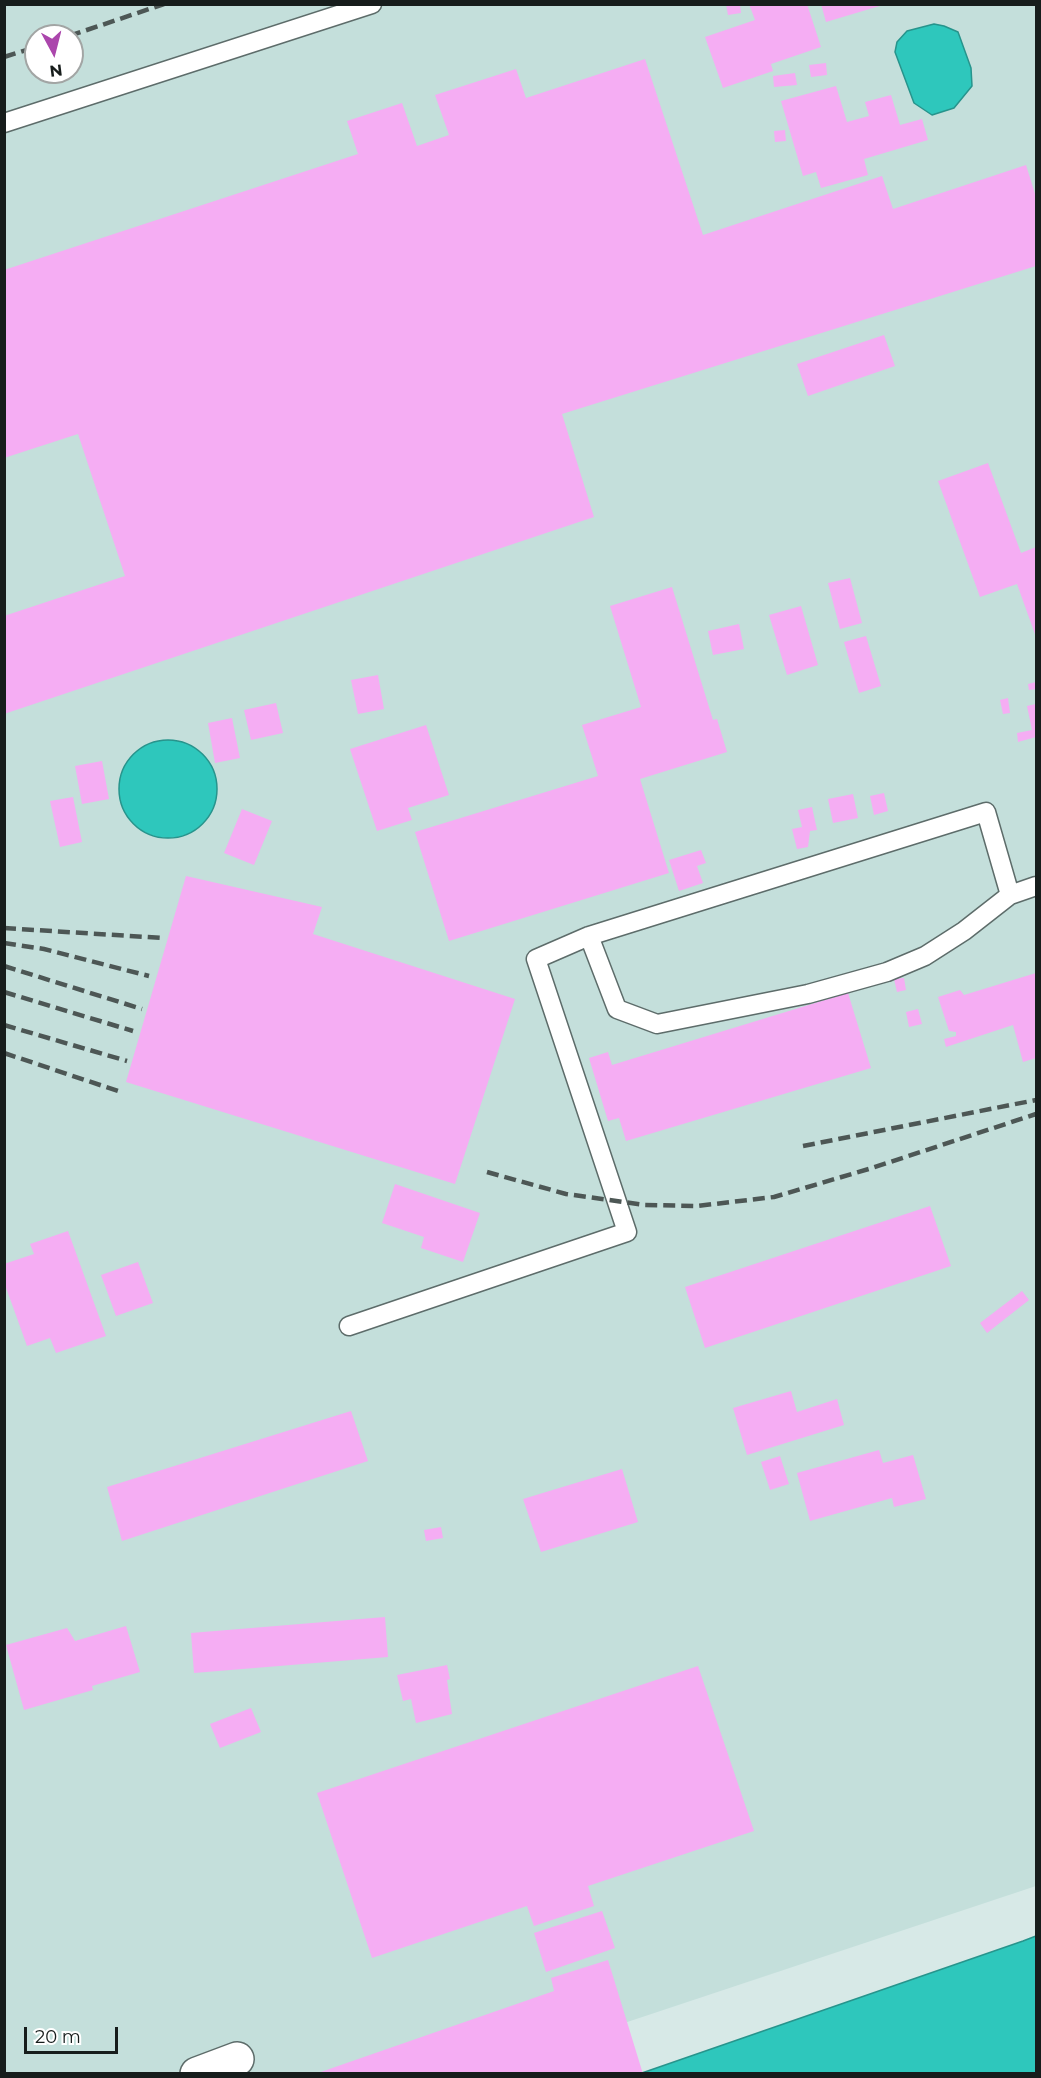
<!DOCTYPE html>
<html>
<head>
<meta charset="utf-8">
<style>
	body { margin:0 }
	#map { position:relative; width:1041px; height:2078px; overflow:hidden; background:#d7e9e7; font-family:Montserrat,sans-serif }
	canvas { display:block }
	.frame { position:absolute; inset:0; border:6px solid #171d1c; pointer-events:none }
	.north { position:absolute; left:24px; top:24px; width:60px; height:60px; box-sizing:border-box; background:#fff; border:2px solid #a2a5a4; border-radius:50%; rotate:173deg; font-size:16px; font-weight:700; line-height:24px; text-align:center; color:#171d1c }
	.north::after { content:''; display:block; margin:auto; width:21px; height:27px; background:#ab46ac; clip-path:polygon(50% 0,100% 100%,50% 72%,0 100%) }
	.scale { position:absolute; left:24px; top:2027px; width:94px; height:27px; box-sizing:border-box; border:3px solid #171d1c; border-top:0; padding-left:8px; font-size:18px; line-height:21px; white-space:nowrap; color:#171d1c; -webkit-text-stroke:4px #fff; paint-order:stroke }
</style>
</head>
<body>
<div id="map">
<canvas width="1041" height="2078"></canvas>
<div class="frame"></div>
<div class="north">N</div>
<div class="scale">20 m</div>
</div>
<script>
const g = document.querySelector('canvas').getContext('2d');
g.lineJoin = 'round';
function fillPath(path, color) {
  g.fillStyle = color;
  g.fill(path, 'evenodd');
}
function strokePath(path, color, width, dash) {
  g.strokeStyle = color;
  g.lineWidth = width;
  g.lineCap = dash ? 'butt' : 'round';
  g.setLineDash(dash || []);
  g.stroke(path);
}
fillPath(new Path2D(`
	M5,5H1036V1886L474,2073L5,2074ZM36,36H72V72H36Z`), '#c4dfdb');
const water = new Path2D(`
	M934,24L944,26L958,32L971,68L972,86L954,108L932,115L914,103L895,52L897,42L907,31Z
	M119 789a49 49 0 1 1 98 0a49 49 0 1 1-98 0Z
	M1036,1936V2073L639,2074L1023,1941Z`);
fillPath(water, '#2ec7bc');
strokePath(water, '#27948c', 1.5);
fillPath(new Path2D(`
	M726,4H740L741,13L728,15Z
	M749,4H807L821,47L771,64L773,71L723,88L705,37L755,20Z
	M821,4H883V5L826,22Z
	M645,59L703,235L882,176L893,209L1026,165L1036,197V266L562,414L594,517L4,714V616L125,576L78,434L4,458V270L358,154L347,121L402,103L417,146L449,135L435,95L516,69L526,98Z
	M826,63L827,75L811,77L809,65Z
	M795,73L797,85L774,87L773,76Z
	M836,86L847,122L869,116L865,102L891,95L900,125L922,119L928,140L864,159L868,175L821,188L816,172L803,176L781,101Z
	M785,130L786,141L775,142L774,131Z
	M884,335L895,366L808,396L797,364Z
	M988,463L1021,553L1036,547V637L1017,584L980,597L938,481Z
	M850,578L862,623L840,629L828,583Z
	M672,587L713,720L717,719L727,752L640,779L669,873L449,941L415,832L598,776L582,725L641,707L610,606Z
	M801,606L818,665L787,675L769,615Z
	M739,624L744,649L713,655L708,631Z
	M866,636L881,686L859,693L844,642Z
	M378,675L384,709L358,714L351,680Z
	M1036,682V689L1029,690L1028,684Z
	M1008,698L1010,713L1003,714L1000,700Z
	M276,703L283,733L251,740L244,710Z
	M1036,704V737L1018,742L1017,733L1032,730L1027,706Z
	M232,718L240,758L215,763L208,723Z
	M426,725L449,795L408,808L412,820L377,831L350,749Z
	M102,761L109,799L82,804L75,766Z
	M884,793L888,811L874,815L870,796Z
	M853,794L858,818L833,823L828,799Z
	M73,797L82,842L60,847L50,801Z
	M812,807L817,830L810,831L808,847L797,849L792,829L802,827L798,810Z
	M242,809L272,821L254,865L224,853Z
	M701,850L706,863L697,866L703,883L679,891L669,860Z
	M186,876L322,907L313,934L515,999L455,1184L126,1082Z
	M1036,973V1058L1023,1062L1013,1025L946,1047L944,1039L956,1036V1032L949,1031L938,997L960,990L964,995Z
	M904,978L906,990L897,992L894,979Z
	M848,993L871,1068L626,1141L619,1118L608,1121L589,1058L608,1052L612,1065Z
	M918,1009L922,1024L909,1027L906,1012Z
	M395,1184L480,1213L463,1262L421,1248L424,1237L382,1223Z
	M930,1206L951,1266L705,1348L685,1287Z
	M68,1231L106,1336L56,1353L50,1338L27,1346L4,1282V1264L34,1254L30,1244Z
	M138,1262L153,1303L116,1316L101,1275Z
	M1022,1291L1029,1300L987,1333L980,1323Z
	M791,1391L797,1412L837,1399L844,1425L747,1455L733,1408Z
	M351,1411L368,1461L122,1541L107,1487Z
	M879,1450L883,1463L913,1455L926,1499L894,1507L892,1498L810,1521L797,1473Z
	M780,1456L789,1484L770,1490L761,1462Z
	M622,1469L638,1522L541,1552L523,1499Z
	M441,1527L443,1538L426,1541L424,1530Z
	M385,1617L388,1657L194,1673L191,1633Z
	M126,1626L140,1672L92,1686L93,1690L24,1710L6,1645L67,1628L75,1641Z
	M447,1665L450,1679L447,1680L452,1714L416,1723L411,1699L403,1701L397,1675Z
	M698,1666L754,1831L588,1886L594,1906L534,1926L527,1906L372,1958L317,1793Z
	M251,1708L261,1732L220,1748L210,1724Z
	M602,1911L615,1948L546,1972L534,1933Z
	M608,1960L643,2074H315L554,1991L551,1978Z`), '#f5adf3');
const lane = new Path2D(`
	M4,123L372,4
	M589,936L617,1009L657,1024L808,994L887,972L925,956L964,931L1010,895L1036,886
	M349,1326L627,1232L536,959L589,936L986,812L1010,895`);
const street = new Path2D(`
	M197,2074L237,2059`);
strokePath(lane, '#5d6c6a', 21);
strokePath(street, '#5d6c6a', 36);
strokePath(lane, '#fff', 18);
strokePath(street, '#fff', 33);
strokePath(new Path2D(`
	M69,36L164,4
	M4,57L36,47
	M4,928L162,938
	M4,943L44,949L149,976
	M4,966L142,1009
	M4,992L133,1031
	M4,1025L127,1061
	M4,1053L118,1091
	M803,1146L1036,1100
	M487,1172L566,1194L645,1205L697,1206L774,1197L872,1168L1036,1114`), '#4d5755', 4.5, [12, 6]);
</script>
</body>
</html>
